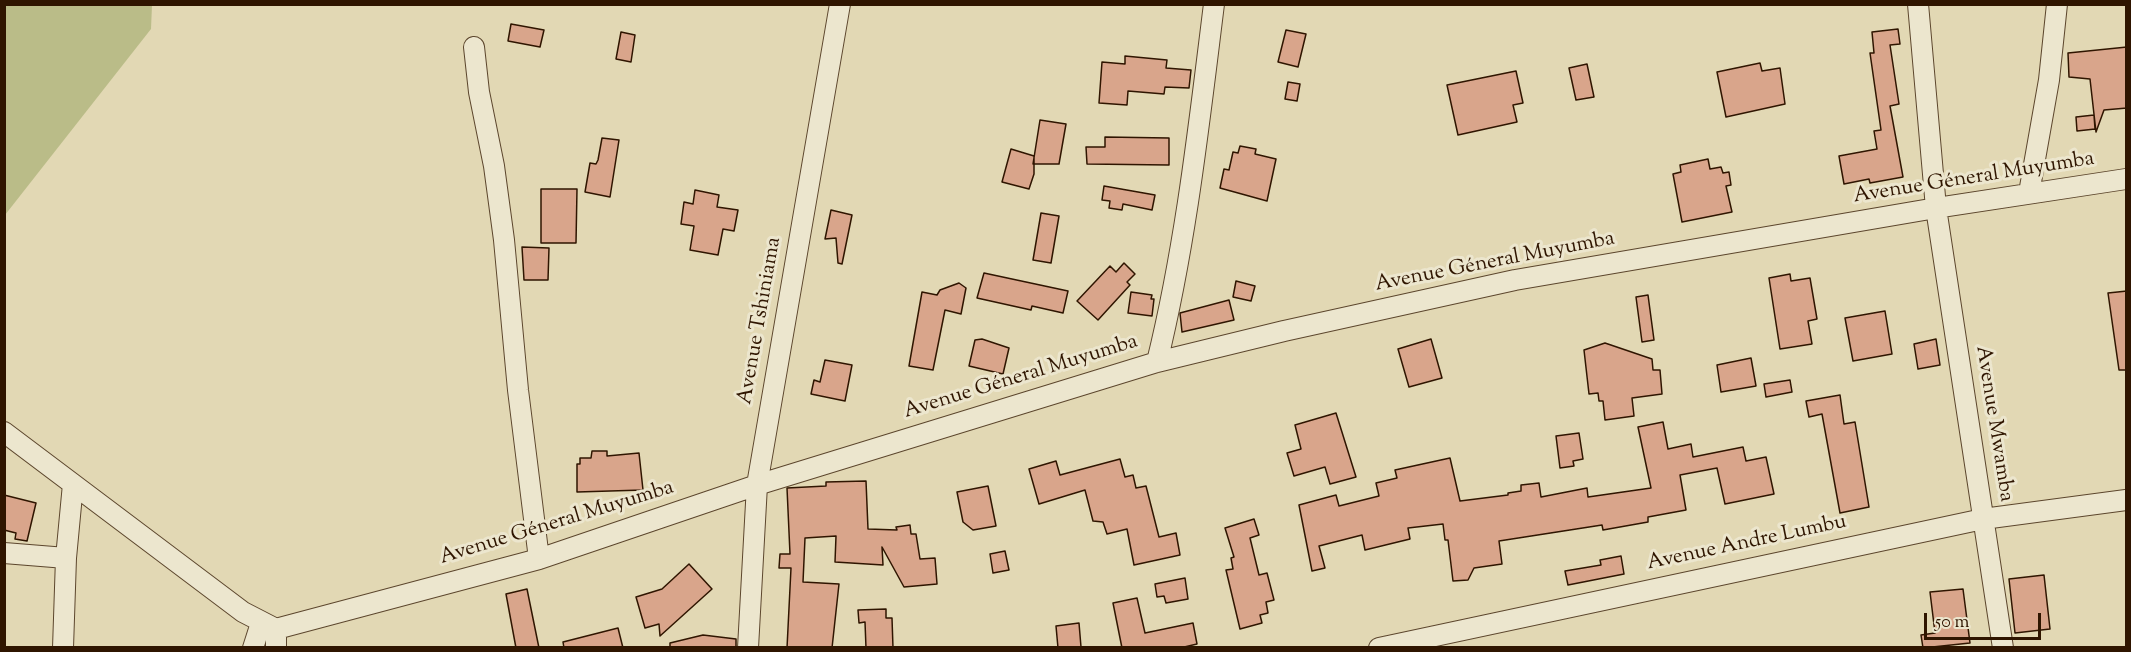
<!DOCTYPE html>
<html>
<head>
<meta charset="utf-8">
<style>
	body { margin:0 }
	#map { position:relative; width:2131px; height:652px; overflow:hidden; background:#e2d8b4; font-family:"Sorts Mill Goudy",serif }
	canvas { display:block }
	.frame { position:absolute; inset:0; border:6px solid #2f1500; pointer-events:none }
	.scale { position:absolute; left:1924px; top:613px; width:117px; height:27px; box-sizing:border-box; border:3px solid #2f1500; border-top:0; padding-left:8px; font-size:18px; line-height:21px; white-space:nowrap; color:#2f1500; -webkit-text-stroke:4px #ece6ce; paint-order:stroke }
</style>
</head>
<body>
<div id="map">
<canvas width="2131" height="652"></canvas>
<div class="frame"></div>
<div class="scale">50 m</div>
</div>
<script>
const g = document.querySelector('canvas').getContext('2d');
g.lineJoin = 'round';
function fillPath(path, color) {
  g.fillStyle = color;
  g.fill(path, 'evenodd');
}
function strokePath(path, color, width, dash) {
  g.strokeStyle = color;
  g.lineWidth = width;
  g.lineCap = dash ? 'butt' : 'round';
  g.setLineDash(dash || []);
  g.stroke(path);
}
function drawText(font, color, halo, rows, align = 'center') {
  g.font = font + ' "Sorts Mill Goudy",serif';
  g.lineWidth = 6;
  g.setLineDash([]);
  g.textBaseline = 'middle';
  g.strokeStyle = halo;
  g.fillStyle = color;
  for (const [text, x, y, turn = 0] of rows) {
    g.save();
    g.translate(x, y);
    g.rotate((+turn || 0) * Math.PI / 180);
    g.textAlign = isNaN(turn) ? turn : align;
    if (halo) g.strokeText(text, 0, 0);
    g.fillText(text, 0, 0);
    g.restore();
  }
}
fillPath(new Path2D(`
	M5,4L152,5L151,29L5,215Z`), '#babc88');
const building = new Path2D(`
	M511,24L544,30L540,47L508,41Z
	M1898,29L1900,44L1890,45L1899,104L1890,106L1903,177L1870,183L1869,179L1844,184L1839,156L1877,149L1874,131L1881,130L1870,53H1874L1872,32Z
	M1286,30L1306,34L1298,67L1278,62Z
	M621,32L635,35L631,62L616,59Z
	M2127,47V108L2104,110L2096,132L2090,79L2069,77L2068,53Z
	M1125,56L1167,60L1166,68L1191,70L1189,88L1165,87L1164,94L1128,91L1127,105L1099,103L1102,62L1125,64Z
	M1760,63L1762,71L1780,68L1785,104L1726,117L1717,72Z
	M1587,64L1594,97L1576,100L1569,68Z
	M1516,71L1523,103L1513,105L1517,122L1458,135L1447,85Z
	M1288,82L1300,84L1297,101L1285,99Z
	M2094,115L2095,129L2077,131L2076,117Z
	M1040,120L1066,124L1059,164H1033Z
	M1105,137L1169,138V165L1087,164L1086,147H1105Z
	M602,138L619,140L610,197L585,192L590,163L596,164L598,160Z
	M1240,146L1256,149L1255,154L1276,159L1267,201L1220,188L1224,169L1229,170L1233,152L1238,153Z
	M1011,149L1034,156V174L1029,189L1002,182Z
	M1708,159L1710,169L1721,167L1723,173L1729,172L1731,185L1726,186L1732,212L1682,222L1673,174L1681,172L1680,165Z
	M1104,186L1155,195L1152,210L1123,204L1122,210L1109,208L1110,201L1102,200Z
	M541,189H577L576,243H541Z
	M695,190L719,195L717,207L738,210L734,231L723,229L718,255L690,250L694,226L681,224L684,202L693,204Z
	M831,210L852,215L842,264L838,263L836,238L825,239Z
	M1041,213L1059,216L1051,263L1033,260Z
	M522,247L549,248L548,280H524Z
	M1124,263L1135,274L1127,282L1130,285L1098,320L1077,301L1110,266L1116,272Z
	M984,273L1068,291L1063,313L1032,306L1031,310L977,298Z
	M1790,274L1791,281L1810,278L1817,319L1808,321L1812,344L1780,349L1769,278Z
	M1236,281L1255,286L1251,301L1233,297Z
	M959,283L966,288L961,314L945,310L933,370L909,366L922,292L937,295L940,290Z
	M2127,291V370H2119L2108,293Z
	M1131,292L1152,295L1151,299H1154L1152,316L1128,313Z
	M1648,295L1654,340L1642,342L1636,297Z
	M1229,300L1234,320L1182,332L1180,313Z
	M1885,311L1892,354L1853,361L1845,318Z
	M982,339L1009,348L1003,374L969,366L975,340Z
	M1431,339L1442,378L1409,387L1398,349Z
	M1936,339L1940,365L1918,369L1914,344Z
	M1605,343L1652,359L1653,370H1660L1662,394L1632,398L1634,416L1605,420L1603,401H1599L1598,393L1589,394L1584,350Z
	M1751,358L1756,386L1721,392L1717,365Z
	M825,360L852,365L845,401L811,394L814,380L820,382Z
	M1790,380L1792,392L1766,397L1764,384Z
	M1840,395L1844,424L1855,422L1869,507L1840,513L1822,414L1809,417L1806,401Z
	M1336,413L1356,477L1330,484L1325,467L1294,476L1287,453L1301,449L1295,425Z
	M1663,422L1668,449L1691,444L1693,457L1743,447L1746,461L1766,457L1774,494L1725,504L1717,468L1680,475L1686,510L1648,517V522L1603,530L1602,525L1499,541L1502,564L1474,568L1468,580L1453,581L1448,540H1445L1443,524L1408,528L1410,539L1365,550L1362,535L1319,546L1325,568L1312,571L1299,505L1336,495L1339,506L1379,496L1376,483L1397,478L1395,470L1450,458L1460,501L1508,495V493L1521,491V485L1539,483L1541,497L1587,488L1588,497L1651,488L1638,427Z
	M1579,433L1583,459L1573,461L1574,466L1560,468L1556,436Z
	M592,451H607V456L639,453L643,490L577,492V464H580V458H591Z
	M1120,459L1125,477L1133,475L1136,488L1146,486L1159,537L1176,533L1180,555L1134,565L1127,529L1107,534L1103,522L1093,521L1085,490L1039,504L1029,469L1056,461L1060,475Z
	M866,481L868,529L897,530L896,527L910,525L911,534H916L920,559L935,558L937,584L904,587L882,547L883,565L835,562L836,536L805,538L803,582L839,584L832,648H787L791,568H779L780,554H790L787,488L826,486V482Z
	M988,486L996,526L973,530L963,522L957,492Z
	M4,495L36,503L27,541L15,539L16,533L4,530Z
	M1254,519L1259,535L1250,538L1259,575L1267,573L1274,600L1266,602L1268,613L1260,615L1262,623L1240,629L1226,570L1233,569L1231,558L1234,557L1225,528Z
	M1005,551L1009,570L993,573L990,554Z
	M1621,556L1624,574L1568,585L1565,571L1601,565L1600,560Z
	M689,564L712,589L660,636L659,624L645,628L636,597L662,589Z
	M2044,575L2050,629L2015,633L2009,579Z
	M1185,578L1188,599L1166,603L1164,596L1157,597L1155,584Z
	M527,589L539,648H516L506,594Z
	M1963,589L1970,643L1923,648L1921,635L1935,633L1930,592Z
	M1137,598L1145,633L1193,623L1197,644L1180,648H1122L1113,603Z
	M886,609V618H892L893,648H866L865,622L859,623L858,610Z
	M1079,623L1081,647L1058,648L1056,626Z
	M618,628L623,648H564L563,642Z
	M703,635L736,639V648H670V643Z`);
fillPath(building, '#d9a58b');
strokePath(building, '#2f1500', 1.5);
const minor = new Path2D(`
	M1918,4L1936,208L2003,648
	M474,47L479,92L494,166L504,240L518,390L539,559
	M2029,193L2049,80L2057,4
	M1157,362C1186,244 1199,124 1214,4
	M4,432L243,612L276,629L539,559L757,485L1157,362L1284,331L1515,280L1936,208L2126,179
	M4,553L66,558
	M63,648L66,558L73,484
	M253,648L261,623
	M276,648V629
	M748,648L757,485L840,4
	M1379,648L1983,519L2126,500`);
strokePath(minor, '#5c462d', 22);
strokePath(minor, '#ece6ce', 20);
drawText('21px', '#2f1500', '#ece6ce', [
	["Avenue Géneral Muyumba",1974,179,-9],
	["Avenue Géneral Muyumba",1495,263,-11],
	["Avenue Tshiniama",761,321,-80],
	["Avenue Géneral Muyumba",1021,378,-17],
	["Avenue Mwamba",1993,424,81],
	["Avenue Géneral Muyumba",557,524,-17],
	["Avenue Andre Lumbu",1747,544,-12]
]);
</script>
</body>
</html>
